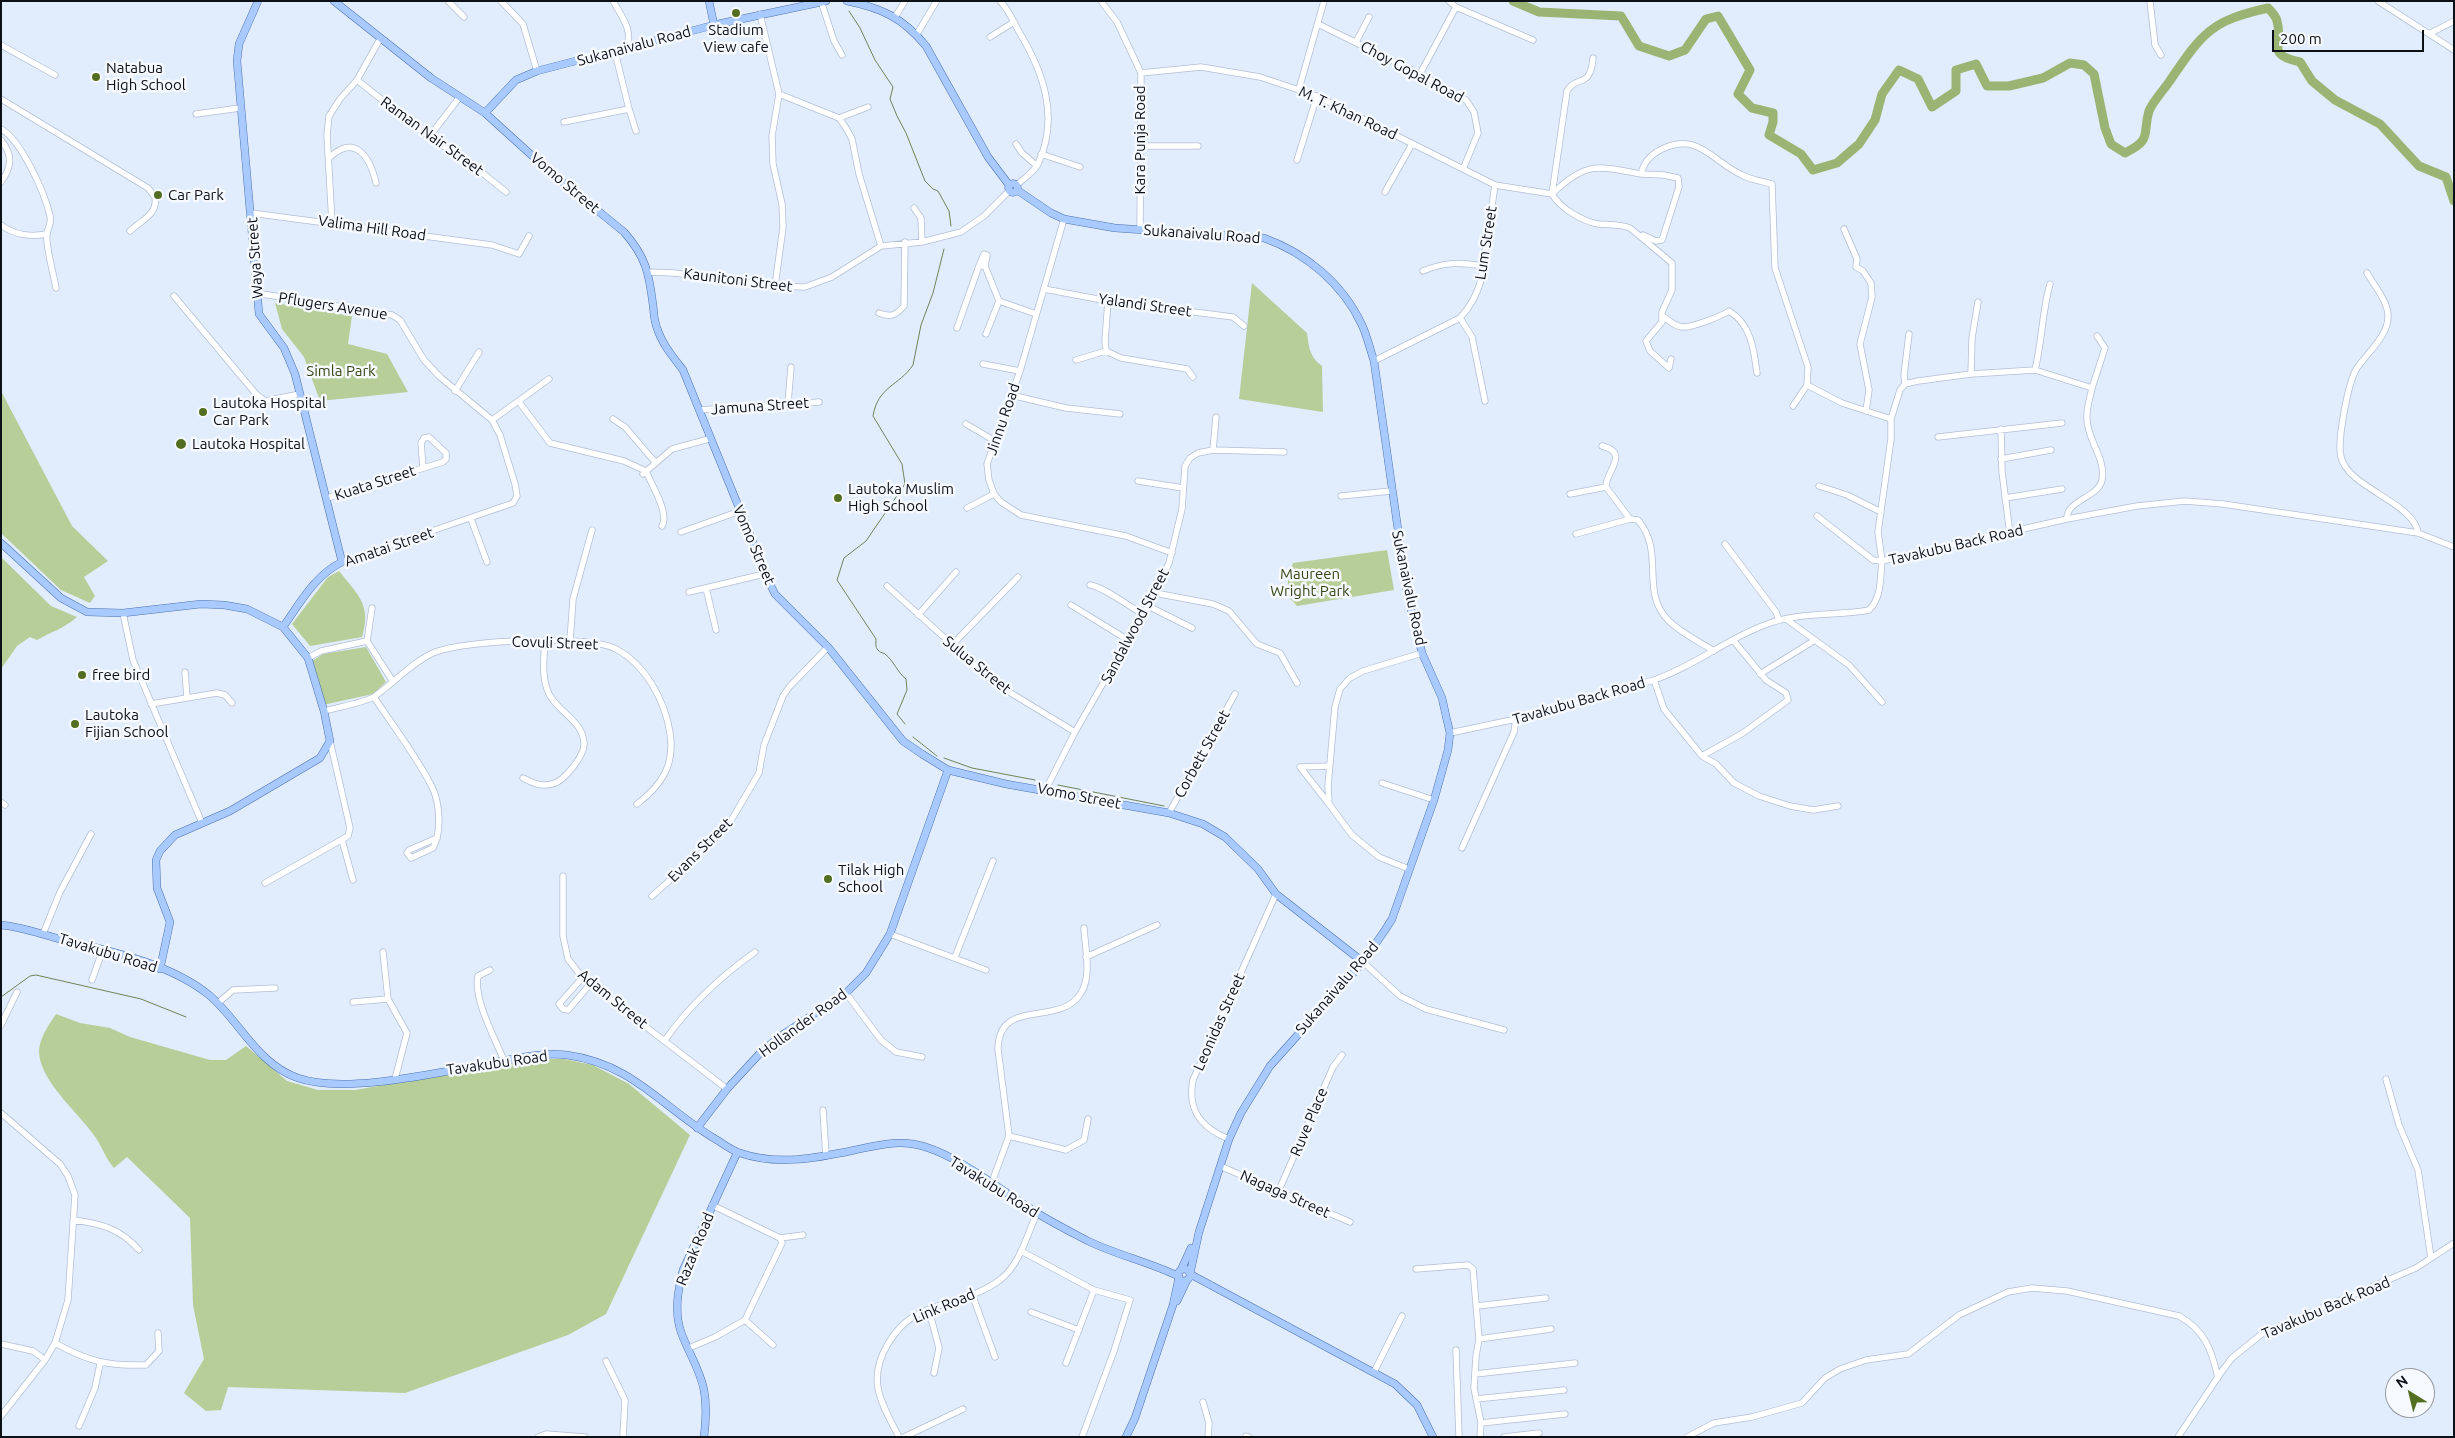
<!DOCTYPE html>
<html>
<head>
<meta charset="utf-8">
<style>
	body { margin:0 }
	#map { position:relative; width:2455px; height:1438px; overflow:hidden; background:#e1ecfd; font-family:Ubuntu,sans-serif }
	canvas { display:block }
	.frame { position:absolute; inset:0; border:2px solid #0c1017; pointer-events:none }
	.north { position:absolute; left:2385px; top:1368px; width:50px; height:50px; box-sizing:border-box; background:#f6f9fd; border:1px solid #989ca1; border-radius:50%; rotate:324deg; font-size:14px; font-weight:700; line-height:20px; text-align:center; color:#0c1017 }
	.north::after { content:''; display:block; margin:auto; width:18px; height:22px; background:#536e21; clip-path:polygon(50% 0,100% 100%,50% 72%,0 100%) }
	.scale { position:absolute; left:2272px; top:30px; width:152px; height:22px; box-sizing:border-box; border:2px solid #0c1017; border-top:0; padding-left:6px; font-size:15px; line-height:18px; white-space:nowrap; color:#0c1017; -webkit-text-stroke:4px #f6f9fd; paint-order:stroke }
</style>
</head>
<body>
<div id="map">
<canvas width="2455" height="1438"></canvas>
<div class="frame"></div>
<div class="north">N</div>
<div class="scale">200 m</div>
</div>
<script>
const g = document.querySelector('canvas').getContext('2d');
g.lineJoin = 'round';
function fillPath(path, color) {
  g.fillStyle = color;
  g.fill(path, 'evenodd');
}
function strokePath(path, color, width, dash) {
  g.strokeStyle = color;
  g.lineWidth = width;
  g.lineCap = dash ? 'butt' : 'round';
  g.setLineDash(dash || []);
  g.stroke(path);
}
function drawText(font, color, halo, rows, align = 'center') {
  g.font = font + ' Ubuntu,sans-serif';
  g.lineWidth = 5;
  g.setLineDash([]);
  g.textBaseline = 'middle';
  g.strokeStyle = halo;
  g.fillStyle = color;
  for (const [text, x, y, turn = 0] of rows) {
    g.save();
    g.translate(x, y);
    g.rotate((+turn || 0) * Math.PI / 180);
    g.textAlign = isNaN(turn) ? turn : align;
    if (halo) g.strokeText(text, 0, 0);
    g.fillText(text, 0, 0);
    g.restore();
  }
}
fillPath(new Path2D(`
	M1252,283L1307,333C1309,348 1310,357 1322,366L1323,412L1239,399Z
	M275,303L352,316L348,344L387,354L408,392L320,401L304,357L282,329Z
	M1,391L72,526L108,561L84,577L95,596L90,603L61,590L1,533Z
	M1387,550L1394,590L1297,606L1288,596V577L1293,563Z
	M1,557L51,606L77,617C65,628 51,632 37,640L30,637L17,646L1,669Z
	M339,571C358,595 372,605 362,637L310,646L292,624L328,577Z
	M366,647L386,682L373,694L318,706L309,663L323,654Z
	M56,1014L80,1023L110,1028L130,1037L210,1060H226L246,1046L287,1081L318,1090H355L532,1059H564L593,1065L629,1084L690,1135L606,1314L568,1335L405,1393L228,1387L221,1410L206,1411L184,1393L204,1359L193,1305L190,1218L127,1157L114,1168C106,1159 103,1149 96,1138C81,1114 32,1076 40,1044C43,1033 50,1023 56,1014Z`), '#b7ce98');
strokePath(new Path2D(`
	M849,11L860,28L875,60L893,87L890,99L897,116L906,133L925,181L933,189L938,191L949,211L951,226
	M905,724L897,714L907,690L906,679C897,672 894,661 885,654C882,652 880,653 878,650C875,647 876,643 876,639L837,580L844,558L866,541L905,484L902,464L873,416C878,386 899,386 913,365L921,325L933,293L944,249
	M913,737L937,756
	M944,758L972,768L1035,780
	M1058,785L1164,806
	M1,997L30,976L36,975L141,999L186,1017`), '#6f8457', 1);
strokePath(new Path2D(`
	M1513,1L1539,12L1621,16L1639,46L1669,56L1685,50L1706,19L1718,16L1750,70L1738,94L1752,108L1773,113V122L1769,135L1801,154L1813,170L1837,163L1859,144L1875,120L1882,94L1899,70L1918,79L1932,107L1956,91V70L1976,64L1987,86H2009L2043,78L2070,63L2084,65L2094,74L2105,128L2111,144L2125,153C2153,139 2142,135 2149,111C2153,101 2163,91 2169,82C2202,34 2209,21 2268,8C2271,11 2276,16 2277,21C2284,45 2264,54 2300,62L2312,81L2335,100L2380,124L2419,166L2446,177L2454,201`), '#9ab573', 9);
const minor = new Path2D(`
	M448,1L464,17
	M501,1L523,24L537,71
	M613,1C622,17 634,31 626,49
	M821,1L834,41L842,55
	M1000,1C1008,9 1013,20 1018,30C1043,71 1060,117 1038,164C1034,172 1023,179 1017,185
	M1101,1L1117,22L1141,73L1140,230
	M1449,1L1456,7L1533,40
	M2150,1L2155,45L2161,55
	M2378,1L2454,50
	M760,14L779,94L772,136L773,164L782,204L783,227L775,286
	M895,17L905,1
	M1318,24L1420,74L1466,100L1474,112L1478,133L1463,169
	M917,34L936,2
	M2429,34L2454,21
	M990,37L1014,22
	M1356,42L1369,17
	M1,45L55,75
	M1593,58C1590,90 1577,74 1567,91L1552,194C1560,208 1582,221 1598,224C1610,225 1620,224 1630,228L1672,263V290L1662,312V322L1646,341L1650,351L1669,368L1671,359
	M1141,73L1201,67L1260,77L1317,96L1495,185L1552,194C1586,161 1597,166 1641,174C1644,162 1650,155 1662,149C1700,132 1711,161 1742,175C1751,180 1762,181 1772,184L1775,268L1808,367L1807,385
	M1420,74L1456,7
	M357,80L429,137L469,162L506,192
	M1299,89L1324,1
	M779,94L839,118L846,128L852,139L859,174L881,246
	M1,99L148,188L155,197C158,215 141,220 130,231
	M629,109L636,131
	M196,114L240,108
	M839,118L868,107
	M564,122L629,109L615,52
	M1,129C21,140 45,193 50,216C52,224 48,226 47,234C45,244 54,276 56,288
	M429,137L459,98
	M1,140C13,155 12,167 1,182
	M1016,144L1022,153L1037,166
	M1141,146H1198
	M1041,154L1080,167
	M329,158C355,133 370,157 376,183
	M1297,160L1317,96
	M1641,174L1664,175L1678,178L1679,187L1662,240L1656,241L1643,235
	M1385,192L1412,144
	M914,208L921,218L922,242
	M251,213L492,245L519,254L529,236
	M1064,219L1020,371L987,464L989,480L994,494L1001,502L1021,515L1126,536L1172,553
	M332,223L327,135L329,116L340,99L357,80L380,39
	M1,225C14,235 31,237 46,234
	M1844,229L1857,259L1856,267L1863,271L1871,283L1872,297L1860,344L1869,390L1866,411
	M979,266L984,254L987,255L985,266
	M1423,271C1444,262 1461,262 1483,266
	M649,272L674,273L775,286L805,287L832,277L881,246L922,242L961,232L984,216L1009,191
	M2367,273C2374,285 2389,303 2388,317C2388,336 2367,353 2357,368C2348,382 2337,441 2341,457C2348,488 2414,502 2418,533
	M1044,289L1108,301L1233,317L1244,326
	M256,293L392,315L400,320L424,360L440,377L492,420L500,435L515,484L517,496L513,503L342,562
	M174,296L256,394L265,401L300,394
	M1108,301L1105,341L1106,351L1121,358L1187,369L1193,377
	M879,313C891,318 896,315 904,306L905,242
	M1663,316C1669,321 1676,327 1684,327C1693,327 1722,316 1729,311C1751,324 1754,350 1757,373
	M1460,318L1472,337L1485,401
	M957,328L979,266H985L999,301L1036,314
	M986,334L999,301
	M1076,360L1106,351
	M1374,361L1460,318C1471,306 1477,295 1481,280L1495,185
	M983,364L1020,371
	M2035,370C2042,342 2042,312 2050,284
	M1971,374L2035,370L2092,388C2090,398 2086,409 2087,419C2087,440 2106,458 2102,480C2098,498 2066,500 2067,519
	M1905,384L1904,375L1909,334
	M2092,388L2105,348L2097,336
	M455,391L479,352
	M1011,395L1066,408L1120,414
	M519,402L550,443L624,461L646,471C651,484 670,514 662,526
	M788,403L791,367
	M1793,406L1807,385L1842,403L1891,419
	M700,410L819,402
	M613,419L625,427L655,462
	M492,420L549,379
	M966,424L995,441
	M2001,429L2002,472L2010,534
	M1938,437L2062,423
	M1602,446C1631,453 1605,472 1606,487L1630,519
	M1213,450L1216,417
	M2001,459L2051,450
	M643,474L672,449L709,439
	M1138,481L1183,488
	M1819,486L1847,495L1881,512
	M1570,494L1606,487
	M1341,496L1391,491
	M327,498L443,462L446,459V453L429,437L424,438L421,443L423,467
	M2005,498L2062,489
	M967,508L994,494
	M1817,516L1873,560L1882,561L1878,532L1891,439V419L1900,390L1905,384L1918,381L1971,374L1972,338L1978,302
	M471,519L487,562
	M681,532L740,511
	M1576,534L1630,519L1638,520C1666,553 1639,592 1669,621C1681,633 1700,642 1714,651
	M1725,544L1776,612L1779,620
	M1090,585C1104,587 1128,606 1143,614
	M887,586L996,684L1075,732
	M706,588L716,630
	M689,592L764,574
	M1155,593L1213,604L1229,611L1257,644L1280,653L1297,683
	M1071,605L1128,640
	M1148,606L1192,628
	M123,613L133,660L202,823
	M918,615L956,572
	M1786,619L1849,665L1882,702
	M367,641L392,680
	M367,641L372,608
	M570,641L573,599L592,530
	M952,645L1018,577
	M308,658L321,651L367,641
	M185,672L187,698
	M1760,674L1815,640
	M1654,680L1664,709L1702,756L1716,764L1734,783L1759,796L1790,806L1813,810L1838,806
	M374,697C393,726 415,754 431,785C440,801 442,832 433,848L411,858L407,853L409,850L437,838
	M151,704L217,693L225,695L232,703
	M324,711C338,707 365,703 375,696C394,683 411,663 433,653C463,640 588,634 616,649C646,665 665,701 670,733C675,765 662,785 637,804
	M1450,733L1516,719L1654,680C1695,666 1729,637 1770,623C1801,612 1837,616 1869,610C1882,597 1880,578 1882,561L2067,519L2137,506L2185,501L2223,504L2418,533L2454,547
	M1702,756L1743,733L1788,700L1786,693L1766,680L1733,640
	M1329,766L1300,767L1329,804
	M523,778C533,783 541,787 552,784C564,782 585,755 584,743C583,721 558,712 549,694C541,677 544,658 545,640
	M1382,783L1434,800
	M1046,789L1075,732L1155,593L1169,563L1182,509L1185,466L1190,458L1198,453L1213,450L1284,452
	M1,802L5,805
	M1169,813L1235,694
	M342,840L353,880
	M1462,848L1514,732L1516,719
	M1409,869L1379,857L1352,835L1329,804L1328,786L1335,707L1340,689L1350,678L1363,671L1422,653
	M563,876V936L568,959L578,972L602,993L727,1089
	M265,883L348,836L350,828L330,741
	M652,896L703,851L729,824L759,773L764,745L783,696L790,686L828,647
	M43,934L60,892L91,834
	M890,934L986,970
	M383,952L388,999L407,1033L395,1079
	M955,957L993,861
	M1086,957L1157,925
	M1363,962L1400,996L1426,1009L1504,1030
	M490,970L478,976C473,999 495,1038 504,1061
	M583,977L559,1004L563,1009L568,1010L591,983
	M92,980L103,949
	M846,993L881,1040L896,1052L922,1057
	M353,1002L388,999
	M218,1003L233,990L275,988
	M1,1025L17,992
	M665,1040C689,1006 720,977 755,952
	M2386,1079L2399,1125L2418,1170L2431,1258
	M823,1110L826,1156
	M1,1113L60,1164L68,1176L75,1195L68,1300L55,1343L45,1360L1,1416
	M1009,1136L1066,1150L1084,1140L1088,1119
	M1229,1139C1201,1128 1187,1110 1193,1080L1276,894
	M1220,1166L1350,1222
	M992,1182L1009,1136L998,1049C999,996 1060,1028 1081,993C1092,975 1085,948 1084,928
	M1279,1190L1333,1067L1342,1055
	M73,1220C100,1223 121,1229 139,1250
	M780,1238L803,1235
	M1021,1251L1094,1290L1130,1300L1114,1351L1082,1437
	M1416,1269L1468,1265L1473,1269L1479,1339L1476,1356L1474,1388L1481,1423L1480,1437
	M972,1294L995,1357
	M1477,1306L1546,1298
	M929,1310L939,1348L934,1373
	M1031,1312L1079,1330
	M745,1320L773,1345
	M1479,1339L1551,1329
	M55,1343C89,1362 108,1366 146,1365L159,1351L158,1333
	M1,1344L33,1351L45,1360
	M689,1348L715,1337L745,1320L782,1243L780,1238L712,1205
	M1456,1350L1459,1437
	M606,1361L625,1400L623,1437
	M1066,1363L1094,1290
	M1374,1372L1402,1316
	M1475,1374L1575,1363
	M1476,1399L1564,1390
	M1203,1402L1209,1423L1208,1437
	M1481,1423L1565,1414
	M79,1426L95,1388L100,1364
	M1246,1436L1249,1437
	M538,1437L546,1434L585,1437
	M899,1437C891,1421 881,1405 878,1388C873,1359 895,1325 920,1313C946,1301 979,1297 1001,1279C1020,1264 1027,1235 1037,1213
	M904,1437L963,1409
	M1504,1437L1539,1433
	M1687,1437L1714,1423L1752,1417L1802,1403L1825,1378L1840,1369L1866,1360L1908,1354L1959,1315L2008,1292L2032,1288L2067,1291L2179,1316C2205,1330 2212,1351 2218,1378
	M2178,1437L2222,1371L2232,1358L2263,1333L2416,1268L2454,1243`);
const major = new Path2D(`
	M258,1L239,44L237,61L259,314L284,348L295,374L342,562C315,575 300,603 283,627
	M334,1L431,78L485,113L549,171L624,232C646,257 649,273 653,305C654,313 654,321 657,328C662,344 673,357 683,370L770,584L775,594L828,647L903,741L922,754L948,770L1006,784L1169,813L1203,824L1225,837L1258,869L1276,894L1363,962
	M709,1L714,25
	M847,1C882,8 903,18 926,46L988,157L1009,185
	M485,113L516,80L537,71L718,24L826,1
	M1008.5 188a4.5 4.5 0 1 1 9 0a4.5 4.5 0 1 1-9 0Z
	M1017,190L1051,213L1064,219L1115,228L1264,238C1306,253 1343,284 1362,325C1367,336 1370,349 1374,361L1407,593L1422,653L1442,698L1446,716L1450,733L1448,750L1434,800L1392,919L1385,930L1363,962L1270,1066L1241,1113L1229,1139L1199,1232L1190,1274
	M1,543L61,598L87,612L123,613L201,604L224,605L247,609L283,627L308,658L324,711L330,741L320,758L230,811L175,835L160,851L156,860L157,888L170,922L160,969
	M1,925C23,927 43,935 64,940C111,951 171,964 209,995C239,1020 257,1064 298,1078C346,1095 445,1071 497,1062C519,1058 544,1052 567,1055C632,1064 660,1105 712,1137C721,1142 730,1150 740,1153C778,1166 817,1158 855,1150C874,1146 893,1141 913,1144C952,1150 1003,1192 1037,1213C1053,1223 1071,1232 1088,1241C1117,1255 1149,1262 1178,1276
	M697,1128L727,1089L762,1051L785,1033L846,993L866,973L890,934L948,770
	M1178 1275a6 6 0 1 1 12 0a6 6 0 1 1-12 0Z
	M1181,1270L1191,1248
	M1190,1274L1395,1384L1417,1405L1433,1437
	M1177,1301L1187,1280
	M704,1437C706,1421 707,1406 704,1390C700,1369 688,1352 681,1332C674,1312 678,1290 683,1270L737,1153
	M1126,1437L1135,1418L1173,1305L1179,1277`);
strokePath(minor, '#b2bfd4', 7);
strokePath(major, '#4c72ad', 8);
strokePath(minor, '#fff', 5.5);
strokePath(major, '#a9cafe', 7);
for (const [x, y, r, color] of [
	[736,13,5,"#536e21"],
	[96,77,5,"#536e21"],
	[158,195,5,"#536e21"],
	[203,412,5,"#536e21"],
	[181,444,6,"#536e21"],
	[838,498,5,"#536e21"],
	[82,675,5,"#536e21"],
	[75,724,5,"#536e21"],
	[828,879,5,"#536e21"]
]) {
  const dot = new Path2D();
  dot.arc(x, y, r, 0, 2 * Math.PI);
  g.fillStyle = color;
  g.fill(dot);
  strokePath(dot, '#f6f9fd', 2);
}
drawText('15px', '#0c1017', '#f6f9fd', [
	["Stadium",736,30,"center"],
	["View cafe",736,47,"center"],
	["Natabua",106,68],
	["High School",106,85],
	["Car Park",168,195],
	["Lautoka Hospital",213,403],
	["Car Park",213,420],
	["Lautoka Hospital",192,444],
	["Lautoka Muslim",848,489],
	["High School",848,506],
	["free bird",92,675],
	["Lautoka",85,715],
	["Fijian School",85,732],
	["Tilak High",838,870],
	["School",838,887]
], 'left');
drawText('15px', '#0c1017', '#f6f9fd', [
	["Sukanaivalu Road",634,46,-15],
	["Choy Gopal Road",1412,72,28],
	["M. T. Khan Road",1348,113,25],
	["Raman Nair Street",432,136,36],
	["Kara Punja Road",1140,140,-90],
	["Vomo Street",565,183,40],
	["Valima Hill Road",372,228,8],
	["Sukanaivalu Road",1202,234,4],
	["Lum Street",1486,243,-81],
	["Waya Street",255,258,-94],
	["Kaunitoni Street",738,280,7],
	["Yalandi Street",1145,305,8],
	["Pflugers Avenue",333,306,9],
	["Jamuna Street",760,406,-4],
	["Jinnu Road",1003,419,-71],
	["Kuata Street",375,483,-18],
	["Vomo Street",754,545,67],
	["Tavakubu Back Road",1956,545,-13],
	["Amatai Street",389,547,-19],
	["Sukanaivalu Road",1409,588,78],
	["Sandalwood Street",1135,626,-62],
	["Covuli Street",555,643,2],
	["Sulua Street",977,665,39],
	["Tavakubu Back Road",1579,701,-16],
	["Corbett Street",1202,754,-61],
	["Vomo Street",1079,796,11],
	["Evans Street",700,850,-45],
	["Tavakubu Road",108,953,17],
	["Sukanaivalu Road",1337,988,-49],
	["Adam Street",613,999,39],
	["Leonidas Street",1219,1022,-66],
	["Hollander Road",803,1023,-36],
	["Tavakubu Road",497,1063,-8],
	["Ruve Place",1309,1122,-67],
	["Tavakubu Road",994,1187,32],
	["Nagaga Street",1285,1194,24],
	["Razak Road",695,1249,-68],
	["Link Road",944,1306,-23],
	["Tavakubu Back Road",2326,1308,-23]
]);
drawText('15px', '#364717', '#f6f9fd', [
	["Simla Park",341,371],
	["Maureen",1310,574],
	["Wright Park",1310,591]
]);
</script>
</body>
</html>
